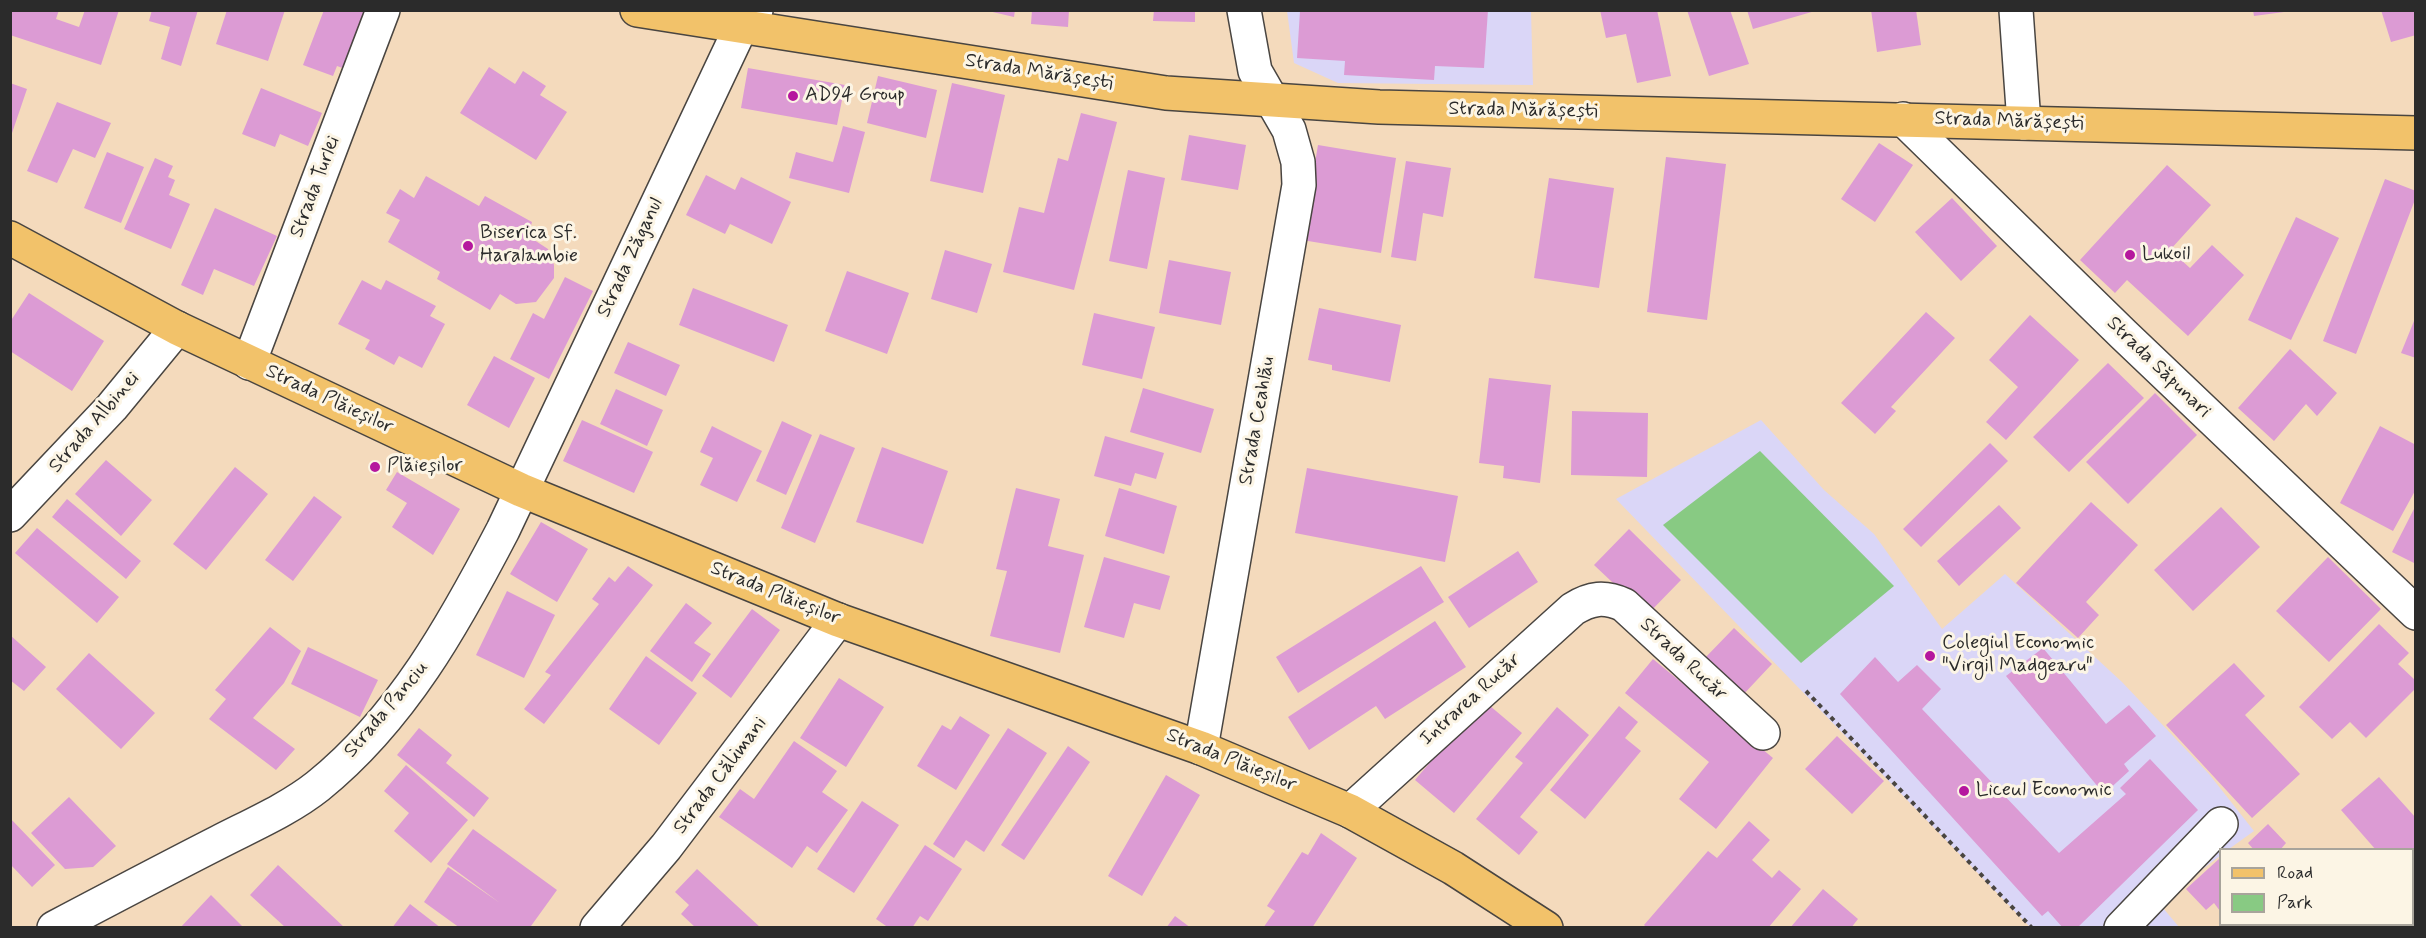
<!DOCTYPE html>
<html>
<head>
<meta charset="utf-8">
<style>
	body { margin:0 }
	#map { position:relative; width:2426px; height:938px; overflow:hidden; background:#f4dabc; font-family:Mynerve,sans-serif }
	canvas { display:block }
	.frame { position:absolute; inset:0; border:12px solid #2b2b2b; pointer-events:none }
	.legend { position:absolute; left:2219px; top:848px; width:195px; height:78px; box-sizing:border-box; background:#fcf5e5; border:2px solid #a8a49b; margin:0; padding:8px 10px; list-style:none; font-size:18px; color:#2b2b2b }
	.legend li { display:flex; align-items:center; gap:12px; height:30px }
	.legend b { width:30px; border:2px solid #a8a49b }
</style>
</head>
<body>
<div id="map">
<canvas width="2426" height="938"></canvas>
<div class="frame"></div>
<ul class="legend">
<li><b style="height:8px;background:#f2c26a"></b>Road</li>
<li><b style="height:16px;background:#88ca83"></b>Park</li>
</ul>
</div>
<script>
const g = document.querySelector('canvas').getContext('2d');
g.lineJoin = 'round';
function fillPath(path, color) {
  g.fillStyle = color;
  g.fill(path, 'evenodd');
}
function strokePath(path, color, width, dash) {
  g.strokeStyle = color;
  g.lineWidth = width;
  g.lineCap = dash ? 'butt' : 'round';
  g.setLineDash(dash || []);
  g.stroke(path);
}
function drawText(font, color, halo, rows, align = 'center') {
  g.font = font + ' Mynerve,sans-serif';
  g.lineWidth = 6;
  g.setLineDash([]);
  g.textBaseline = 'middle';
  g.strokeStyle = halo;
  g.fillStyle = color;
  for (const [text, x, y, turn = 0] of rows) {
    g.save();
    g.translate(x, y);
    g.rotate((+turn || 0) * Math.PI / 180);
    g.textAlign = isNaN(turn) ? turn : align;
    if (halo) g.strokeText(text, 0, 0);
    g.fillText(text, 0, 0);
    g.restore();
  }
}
fillPath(new Path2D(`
	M1287,11H1531L1533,85L1338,83L1294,63Z
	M1761,420L1824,490L1874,534L1942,629L2005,574L2122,682L2209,774L2254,831L2229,849L2220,850V856L2158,902L2179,927H2030L1616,499Z`), '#dad6f7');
fillPath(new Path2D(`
	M1760,451L1894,586L1801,663L1663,525Z`), '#88ca83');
fillPath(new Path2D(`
	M10,10H59L56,19L79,27L85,10H119L101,65L10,35Z
	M152,10H198L181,66L161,59L170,27L149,21Z
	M227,10H285L268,61L216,44Z
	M324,10H370L348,70L337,66L333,76L303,65Z
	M984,10H1015L1014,17Z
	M1032,10H1069L1068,27L1031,24Z
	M1154,10H1195V22L1153,21Z
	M1488,10L1484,68L1435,66L1434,80L1344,75L1345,61L1297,58L1300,11Z
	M1600,10H1657L1671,76L1637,83L1626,34L1606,38Z
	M1687,10H1730L1749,64L1709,76Z
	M1747,10H1815V11L1753,29Z
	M1871,10H1916L1921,45L1877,52Z
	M2253,10H2284V12L2254,16Z
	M2381,10H2416V35L2391,42Z
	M489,67L515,84L523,71L546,86L540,95L567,112L536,160L460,113Z
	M748,68L845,85L837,125L741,108Z
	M878,76L937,90L926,138L867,123Z
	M10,83L27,89L11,136H10Z
	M952,83L1005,95L983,193L930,181Z
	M261,88L322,113L308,146L280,134L275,147L242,134Z
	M57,102L111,123L95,158L73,149L57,183L27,171Z
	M1081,113L1117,122L1074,290L1003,272L1019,207L1044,213L1058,158L1068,161Z
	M843,126L865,132L849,193L789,178L796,152L833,162Z
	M1189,135L1246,145L1238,190L1181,180Z
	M1879,143L1913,165L1875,222L1841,199Z
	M1318,145L1396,158L1381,253L1302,240Z
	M107,152L144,167L121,223L84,208Z
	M1666,157L1726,164L1707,320L1647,312Z
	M155,158L173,166L168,177L175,180L169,195L190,204L171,249L124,229Z
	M1406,161L1451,168L1443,217L1423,213L1416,261L1391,257Z
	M2167,165L2211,205L2170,250L2190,268L2212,245L2244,275L2188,336L2127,280L2115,293L2080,260Z
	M1128,170L1165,178L1147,269L1109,261Z
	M706,175L735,190L741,177L791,202L772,244L730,224L725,234L686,215Z
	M426,176L479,206L485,196L532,222L528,236L548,249L554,265V278L536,302L516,304L500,294L490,310L437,279L440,272L388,242L400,220L386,213L400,189L414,198Z
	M1549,178L1614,188L1599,288L1534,278Z
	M2385,179L2416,191V197L2356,354L2323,341Z
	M1952,198L1997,246L1961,281L1915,232Z
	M215,208L277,236L254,286L214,269L203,295L181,285Z
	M2296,217L2339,238L2291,340L2248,320Z
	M945,250L992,264L977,313L931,299Z
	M1169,260L1231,272L1221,325L1159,313Z
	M847,271L909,293L887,354L825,331Z
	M565,277L593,291L549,379L510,359L533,313L544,319Z
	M362,280L381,290L386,280L436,306L430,316L445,324L422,368L399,356L394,365L365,349L370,340L338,324Z
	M693,288L788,325L774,362L679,325Z
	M29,293L104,341L72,391L10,351V322Z
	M1319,308L1401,325L1390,382L1332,370V365L1308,360Z
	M1926,312L1955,338L1891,407L1896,411L1875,434L1841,403Z
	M1094,313L1155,327L1142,379L1082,365Z
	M2030,315L2079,360L2006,440L1986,422L2018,387L1989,360Z
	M2416,316V358L2401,353Z
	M628,342L680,365L666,396L614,373Z
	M2290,349L2337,393L2317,416L2306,404L2274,441L2238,408Z
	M494,356L535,378L509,428L467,405Z
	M2108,363L2144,398L2069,472L2033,437Z
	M1489,378L1551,385L1540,483L1503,478L1504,466L1479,463Z
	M1143,388L1214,409L1201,453L1130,432Z
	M616,389L663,410L647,446L600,424Z
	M2155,393L2197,435L2128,504L2086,462Z
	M1572,411L1648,413L1647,477L1571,475Z
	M582,420L653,452L634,493L563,461Z
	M782,421L812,435L786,495L756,481Z
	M712,426L762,451L737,502L700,485L713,458L700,452Z
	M2380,426L2416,445V489L2393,531L2340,503Z
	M820,434L855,448L815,543L781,528Z
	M1105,436L1164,453L1156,479L1135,473L1131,486L1094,476Z
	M1990,443L2008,461L1921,547L1903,529Z
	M882,447L948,471L923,544L856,522Z
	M106,460L152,500L121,536L75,494Z
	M235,467L268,494L206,570L173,544Z
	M1307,468L1458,496L1445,562L1295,533Z
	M397,472L460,509L433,555L392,527L407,503L386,490Z
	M1016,488L1060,499L1048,546L1084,555L1060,653L990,636L1007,571L996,569Z
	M1119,488L1177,506L1164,554L1105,536Z
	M314,496L342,517L293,581L265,560Z
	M67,499L141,561L126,579L52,517Z
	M2091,502L2138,545L2086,602L2099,615L2078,638L2016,583Z
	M1999,505L2021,528L1959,586L1937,561Z
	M2416,505V564L2392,552Z
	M2221,507L2260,547L2193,611L2154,570Z
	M541,522L588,549L557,602L510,574Z
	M37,528L119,597L97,623L15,553Z
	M1629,529L1681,580L1647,615L1594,565Z
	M1518,551L1538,582L1469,628L1448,597Z
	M1104,557L1170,576L1160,610L1134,603L1124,638L1084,627Z
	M2328,557L2381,609L2329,662L2276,611Z
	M628,566L653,585L544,724L524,709L551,675L545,672L599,604L592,599L609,577L615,582Z
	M1421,566L1444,602L1298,693L1276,657Z
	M507,591L555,615L524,678L476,655Z
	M686,603L712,623L694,643L711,654L692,682L650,651Z
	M752,609L780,630L731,698L702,676Z
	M1435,621L1466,667L1385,719L1376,706L1309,750L1288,717Z
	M2379,624L2409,653L2398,664L2416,681V688L2366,738L2350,722L2332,739L2299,707Z
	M270,627L301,651L284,683L253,718L295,749L276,770L209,719L226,699L215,690Z
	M1734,628L1772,664L1741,697L1702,661Z
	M10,635L46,667L24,691L10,680Z
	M308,647L378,680L360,717L291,684Z
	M2043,648L2106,724L2129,705L2156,736L2124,764L2129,771L2104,794L2006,676Z
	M89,653L155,713L121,749L56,689Z
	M646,656L697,693L659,745L609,709Z
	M1875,657L1898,682L1917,665L1941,689L1922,709L2059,853L2126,794L2120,788L2150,759L2198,810L2077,928H2063L2048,911L2042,916L1840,694Z
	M1653,659L1773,758L1716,829L1679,799L1709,762L1625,693Z
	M2234,663L2265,696L2245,715L2300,774L2252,818L2166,725Z
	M839,678L884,707L846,767L800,738Z
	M1483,700L1522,733L1454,813L1415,780Z
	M1619,706L1638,722L1625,738L1641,751L1585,819L1550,790Z
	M1557,707L1589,735L1520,817L1538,832L1519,855L1476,819L1523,763L1515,757Z
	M960,716L990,735L956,790L917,766L942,725L951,730Z
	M419,728L452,755L446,763L489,798L474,817L397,755Z
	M1008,728L1047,753L984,852L966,840L954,858L933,844Z
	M1837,736L1884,781L1852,814L1805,769Z
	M794,741L837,771L822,792L848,810L817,853L807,846L792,868L719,817L740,789L754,799Z
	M1068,746L1090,762L1024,860L1001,845Z
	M406,765L468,820L431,863L394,831L409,813L384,791Z
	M1166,775L1200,795L1142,896L1108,876Z
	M2379,777L2416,818V928H2397L2394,924H2412V850H2376L2341,810Z
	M69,797L116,846L93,867L65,869L31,833Z
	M862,801L899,825L854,893L817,869Z
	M10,818L55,865L32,887L10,864Z
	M1749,821L1770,840L1752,860L1772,878L1779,870L1801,889L1768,928H1647L1644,925L1708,851L1717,858Z
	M2268,824L2286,843L2280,850H2254L2248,843Z
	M473,829L557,890L531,926L534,928H460L424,902L448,867L500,903L447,864Z
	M1321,833L1357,858L1312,928H1263L1275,911L1267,906L1302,852L1308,855Z
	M925,845L962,869L928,921L920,916L912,928H889L876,919Z
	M2220,858V911L2214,903L2206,910L2186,889Z
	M278,865L345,928H286L250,895Z
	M697,869L761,928H696L681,914L689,905L675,892Z
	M1823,889L1858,919L1851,928H1790Z
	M211,895L244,928H180Z
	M410,904L441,928H392Z
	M1175,916L1191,928H1166Z
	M2234,924H2309L2312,928H2237Z`), '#dc9bd4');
const minor = new Path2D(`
	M2016,10L2024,123
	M1903,119L2123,334L2416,613
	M249,363L383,10
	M10,515L112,407L177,328
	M1201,748L1299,185L1298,162L1289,130L1255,71L1244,10
	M1350,811L1573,609C1591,598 1604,596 1624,605L1763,733
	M54,928C109,899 164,870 219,842C252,825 289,809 318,786C402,718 454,624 503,530L741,27L756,10
	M597,928L666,847L838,620
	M2121,928L2221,824`);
const major = new Path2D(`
	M637,10L1166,93L1379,107L2416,133
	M10,238L177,328L521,490L838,620L1201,748L1350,811L1453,868L1546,928`);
strokePath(minor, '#494541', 36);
strokePath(major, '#494541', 36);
strokePath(new Path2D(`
	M1806,691L2032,928`), '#494541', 4, [4.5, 4.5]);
strokePath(minor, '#fff', 33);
strokePath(major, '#f2c26a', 33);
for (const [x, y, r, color] of [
	[793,96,6,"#b5179e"],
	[468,246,6,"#b5179e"],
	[2130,255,6,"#b5179e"],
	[375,467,6,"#b5179e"],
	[1930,656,6,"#b5179e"],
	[1964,791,6,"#b5179e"]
]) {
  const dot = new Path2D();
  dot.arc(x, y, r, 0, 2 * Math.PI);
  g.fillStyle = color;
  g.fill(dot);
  strokePath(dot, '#fcf5e5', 2);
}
drawText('20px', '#2b2b2b', '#fcf5e5', [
	["Strada Mărășești",1039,73,9],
	["Strada Mărășești",1523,111,1],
	["Strada Mărășești",2009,122,2],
	["Strada Turlei",316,187,-69],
	["Strada Zăganul",631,258,-65],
	["Strada Săpunari",2158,368,44],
	["Strada Plăieșilor",329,400,25],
	["Strada Ceahlău",1258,421,-80],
	["Strada Albinei",95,423,-49],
	["Strada Plăieșilor",775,594,22],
	["Strada Rucăr",1683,660,43],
	["Intrarea Rucăr",1471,700,-42],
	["Strada Panciu",387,710,-50],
	["Strada Plăieșilor",1231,761,22],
	["Strada Călimani",721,776,-53]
]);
drawText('20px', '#2b2b2b', '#fcf5e5', [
	["AD94 Group",805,96],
	["Biserica Sf.",480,234],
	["Haralambie",480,257],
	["Lukoil",2142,255],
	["Plăieșilor",387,467],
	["Colegiul Economic",1942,644],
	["\"Virgil Madgearu\"",1942,667],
	["Liceul Economic",1976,791]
], 'left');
</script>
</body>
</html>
